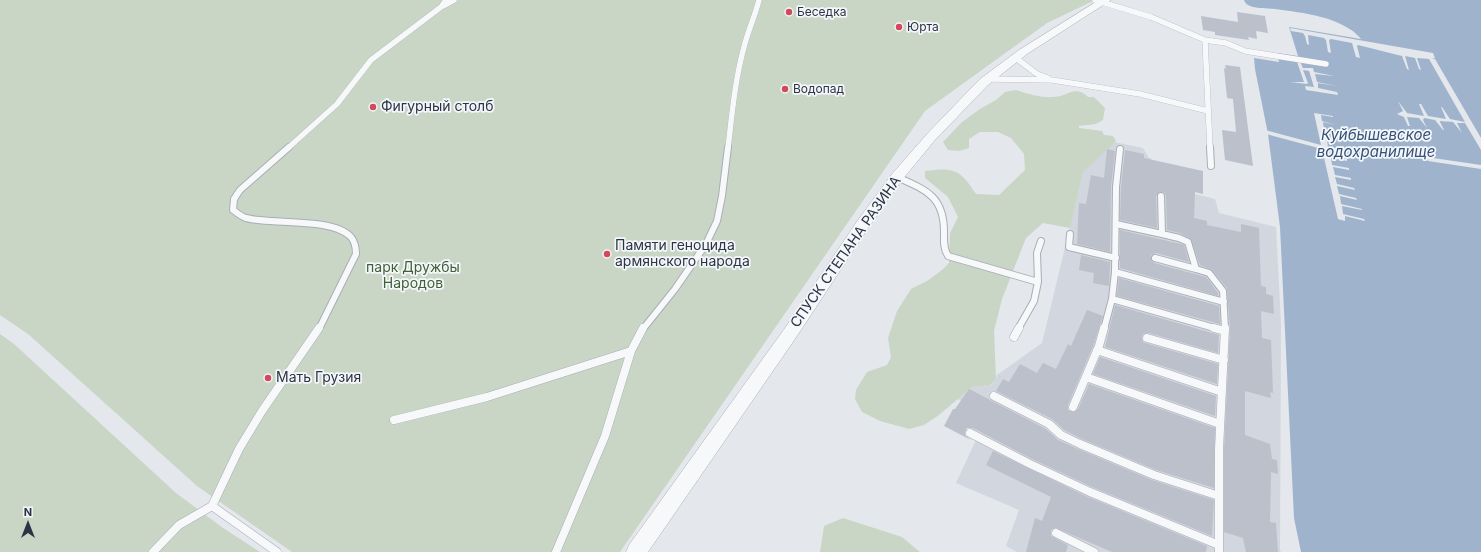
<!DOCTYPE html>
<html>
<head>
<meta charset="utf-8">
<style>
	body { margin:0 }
	#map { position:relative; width:1481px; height:552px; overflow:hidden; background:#e4e7ec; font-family:Inter,sans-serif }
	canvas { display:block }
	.north { position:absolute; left:8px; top:504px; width:40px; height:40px; -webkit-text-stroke:3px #f4f6f9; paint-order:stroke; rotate:0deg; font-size:11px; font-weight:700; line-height:16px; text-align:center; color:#2b3445 }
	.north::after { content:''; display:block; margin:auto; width:14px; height:18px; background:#2b3445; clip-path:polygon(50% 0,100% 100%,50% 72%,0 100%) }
</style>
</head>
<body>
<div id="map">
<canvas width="1481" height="552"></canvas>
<div class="north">N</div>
</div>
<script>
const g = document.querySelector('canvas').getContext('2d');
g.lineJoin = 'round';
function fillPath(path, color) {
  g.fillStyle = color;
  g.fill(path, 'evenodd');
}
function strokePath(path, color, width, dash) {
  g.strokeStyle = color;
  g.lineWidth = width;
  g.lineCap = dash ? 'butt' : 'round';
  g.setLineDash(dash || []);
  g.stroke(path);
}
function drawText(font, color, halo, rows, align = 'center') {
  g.font = font + ' Inter,sans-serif';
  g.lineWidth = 3.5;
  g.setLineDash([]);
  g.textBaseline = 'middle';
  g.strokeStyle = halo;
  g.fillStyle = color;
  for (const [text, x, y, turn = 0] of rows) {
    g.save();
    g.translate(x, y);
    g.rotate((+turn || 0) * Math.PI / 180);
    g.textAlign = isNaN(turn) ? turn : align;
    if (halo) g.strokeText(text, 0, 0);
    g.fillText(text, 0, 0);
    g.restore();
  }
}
fillPath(new Path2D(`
	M1114,142L1143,148L1149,158H1151L1152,183L1215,199L1219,213L1276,227L1281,324L1280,550L1281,552H1017L1006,546L1019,510L956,483L976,440L965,434L979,411L958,399L972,387L991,385L996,379L997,375L1042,343L1083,173Z`), '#d2d6de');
fillPath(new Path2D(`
	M0,0H1095L1047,23L925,111L620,552H292L197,486L28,334L0,315Z
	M1016,90C1028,94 1041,98 1053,97C1067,97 1075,84 1088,97H1094L1105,108L1103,120L1096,124L1079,126V128L1102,131L1104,135L1113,136L1116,141L1083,173L1070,228L1043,223L1026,238L1002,299L994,331L996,379L990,385L972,387L939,415L924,425L909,429L880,421L862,412L855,399L856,390L867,372L887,365L891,357L888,338L897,311L911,289L927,281L942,270L949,263L950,233L958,217L948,197L925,178V171C954,167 960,169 976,194L999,195L1025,170L1024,154L1011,138L998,132H980L969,139V148L959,151L948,150L943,142L962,122L980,109L996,100L1005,92Z
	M0,334L14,344L176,493L223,528L260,552H0Z
	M843,518L902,537L920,552H820L824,526Z`), '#c9d6c5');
fillPath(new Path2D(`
	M1244,0H1481V552H1301L1294,518L1280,227L1268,134L1255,69L1254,58L1279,62L1277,53L1298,56L1289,27L1361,39C1341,16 1303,13 1275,9C1267,8 1255,9 1248,5C1245,3 1245,2 1244,0Z`), '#9fb4cc');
fillPath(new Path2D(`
	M1249,7L1293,12L1319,17L1342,26L1353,31L1361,39L1355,37L1354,36H1356L1342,27L1319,19Z
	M1290,28L1433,53L1435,58L1432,59H1435L1481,138V150L1465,123H1457L1462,133L1453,122L1440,121V122L1444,130H1443L1435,120L1424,118L1423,120L1427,128L1419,118L1407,117L1410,126H1408L1404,117L1397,114L1403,111L1398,101L1407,113L1424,116L1419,104H1421L1428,116L1446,119L1441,107H1442L1450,119L1465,122L1429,59L1417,58L1421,70L1419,69L1415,58L1405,56L1409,70L1407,69L1402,56L1358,45L1357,46L1360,58L1356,57L1352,43L1331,39L1329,40L1331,53L1328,52L1326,40L1324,38L1308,35L1309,45L1307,44L1305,36L1303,33L1291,31Z
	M1295,56L1298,57L1303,68H1313L1314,72L1334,76L1315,74L1317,82L1337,86L1318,83V88L1337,92L1338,95L1306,90L1305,86L1314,87L1309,71L1303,70L1308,83L1307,84L1290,82H1304Z
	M1314,113L1333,116V117L1321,115L1322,121L1336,125L1323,122L1324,130L1340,134L1325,131L1326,139L1342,143L1327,140L1328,147L1345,150V151L1329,148L1330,156L1347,159V161L1331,158L1332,165L1349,168V170L1333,167L1335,175L1351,178V180L1335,177L1337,184L1354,188L1355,190L1337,186L1339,194L1356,198L1357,200L1340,196L1341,204L1362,209V210L1342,206L1343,214L1364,219L1365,221L1345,216V221L1338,219L1322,149L1266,134L1265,130L1321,145Z
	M1426,157L1481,165V169L1428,161Z`), '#e4e7ec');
fillPath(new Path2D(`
	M1237,12L1265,16L1268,33L1256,31L1257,39L1248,37L1249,40L1215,35V32L1203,30L1201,16L1238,22Z
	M1225,65L1240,67L1253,166L1225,160L1222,130L1236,132L1233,99L1227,98L1224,68L1226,69Z
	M1107,149L1115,151L1111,187L1110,252L1077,244L1079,203L1086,204L1091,175L1104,178Z
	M1125,150L1144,154V158L1203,171V194L1195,192L1194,218L1207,221V225L1241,232V224L1259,228L1261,286L1266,287V294L1273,296L1274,314L1261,311L1262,338L1271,340L1273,393L1270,392L1271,398L1245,391V435L1270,444L1272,459L1277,460L1278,474L1271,472L1270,522L1276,523L1278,552H1246L1243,538L1224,532V449L1230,328L1227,288L1212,270L1200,265L1191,239L1180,233L1167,230L1166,196L1164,192H1159L1156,196L1157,228L1120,220L1121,187Z
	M1120,230L1177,243L1184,245L1189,262L1156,253L1151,255V260L1154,263L1206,277L1218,293V296L1120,268Z
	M1081,255L1110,262L1109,286L1093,283L1094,273L1079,270Z
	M1119,278L1219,306L1220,324L1117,296Z
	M1115,305L1219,335L1218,353L1149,333L1143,334L1142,337L1143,342L1145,343L1218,364L1217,384L1105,347Z
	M1087,310L1103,316L1094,344L1068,405V410L1073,412L1078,409L1089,384L1215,428L1214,488L1156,470L1082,439L1064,430L1052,419L996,391L1003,379L1009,382L1020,364L1037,373L1043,363L1056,369L1068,344L1071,346Z
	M1100,357L1216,396L1215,416L1093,374Z
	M969,389L1046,429L1058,440L1078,449L1152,480L1214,500L1212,536L1092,487L1032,459L973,428H967L965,433L966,436L971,440L944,426L953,409H955Z
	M993,451L1088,497L1207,546L1206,552H1112L1056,528L1051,530V536L1068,545L1066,552H1026L1035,518L1042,521L1051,497L986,465Z`), '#bbc0ca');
const laneFar2 = new Path2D(`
	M1095,0L1151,17L1205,40L1210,148
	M443,6L454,0
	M1205,40L1226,43L1245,51L1326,64
	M1016,58L1037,74L1048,78
	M988,79L1052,80L1140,94L1208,111
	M288,148L337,104L371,60L441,7L446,0
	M728,148C732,114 735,80 744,47C748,31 755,16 759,0`);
const laneFar1 = new Path2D(`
	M289,147L240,190L234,199L233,210C237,213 242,217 246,218C272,225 333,217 351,237C355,242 356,248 356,254L319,329
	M1210,147L1211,166
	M897,177C926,190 944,196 944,232C944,240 943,248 948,256L1038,282L1037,253L1041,241
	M1161,196L1162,234L1179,238L1188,242L1196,269L1209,273L1223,291L1225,329
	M1116,224L1162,234
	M1070,234L1069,247L1116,258
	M1155,258L1196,269
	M1115,272L1224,302
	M1112,299L1218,329
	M643,329L675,289L706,244L717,221L722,196L728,147
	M1018,329L1034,301L1038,282
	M1104,329L1112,299L1115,272L1116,187L1120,149`);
const lane = new Path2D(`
	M1214,328L1225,331
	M1014,337L1019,328
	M1147,338L1224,360
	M1097,350L1222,392
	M1086,377L1220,424
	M994,396L1049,424L1061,435L1080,444L1154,475L1219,496
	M1073,407L1099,346L1104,328
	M394,420L487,397L631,351
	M970,433L1030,464L1090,492L1219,545
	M212,506L277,552
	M1056,533L1094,552
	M153,552L179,525L212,506L239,449L262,411L319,328
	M556,552L605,436L631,351L643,328
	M1219,552V449L1225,328`);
const street = new Path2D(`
	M1099,0H1111L1027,54L988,85L935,140L902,180L868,228L797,336L648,552H626L629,545L785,328L858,220L892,174L927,134L980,79L1019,50Z`);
strokePath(laneFar2, '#a9aeb7', 6);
strokePath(laneFar1, '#a9aeb7', 8);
strokePath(lane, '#a9aeb7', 9);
strokePath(street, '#a9aeb7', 1);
strokePath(laneFar2, '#f7f8fa', 5.5);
strokePath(laneFar1, '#f7f8fa', 6);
strokePath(lane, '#f7f8fa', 8);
fillPath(street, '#f7f8fa');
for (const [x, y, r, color] of [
	[789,12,4,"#d1495b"],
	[899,27,4,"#d1495b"],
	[785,89,4,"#d1495b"],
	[373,107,4,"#d1495b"],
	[607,254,4,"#d1495b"],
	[268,378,4,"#d1495b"]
]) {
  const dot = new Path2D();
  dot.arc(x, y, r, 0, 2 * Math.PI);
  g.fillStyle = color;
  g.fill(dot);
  strokePath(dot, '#f4f6f9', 1.5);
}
drawText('12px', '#2b3445', '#f4f6f9', [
	["Беседка",797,12],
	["Юрта",907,27],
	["Водопад",793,89]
], 'left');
drawText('14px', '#2b3445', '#f4f6f9', [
	["Фигурный столб",381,107],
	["Памяти геноцида",615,246],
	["армянского народа",615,262],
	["Мать Грузия",276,378]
], 'left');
drawText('14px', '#2b3445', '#f4f6f9', [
	["СПУСК СТЕПАНА РАЗИНА",846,252,-55]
]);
drawText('14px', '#3f6138', '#f4f6f9', [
	["парк Дружбы",413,268],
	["Народов",413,284]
]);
drawText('italic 15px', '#34527a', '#f4f6f9', [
	["Куйбышевское",1376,135],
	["водохранилище",1376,152]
]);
</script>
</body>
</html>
